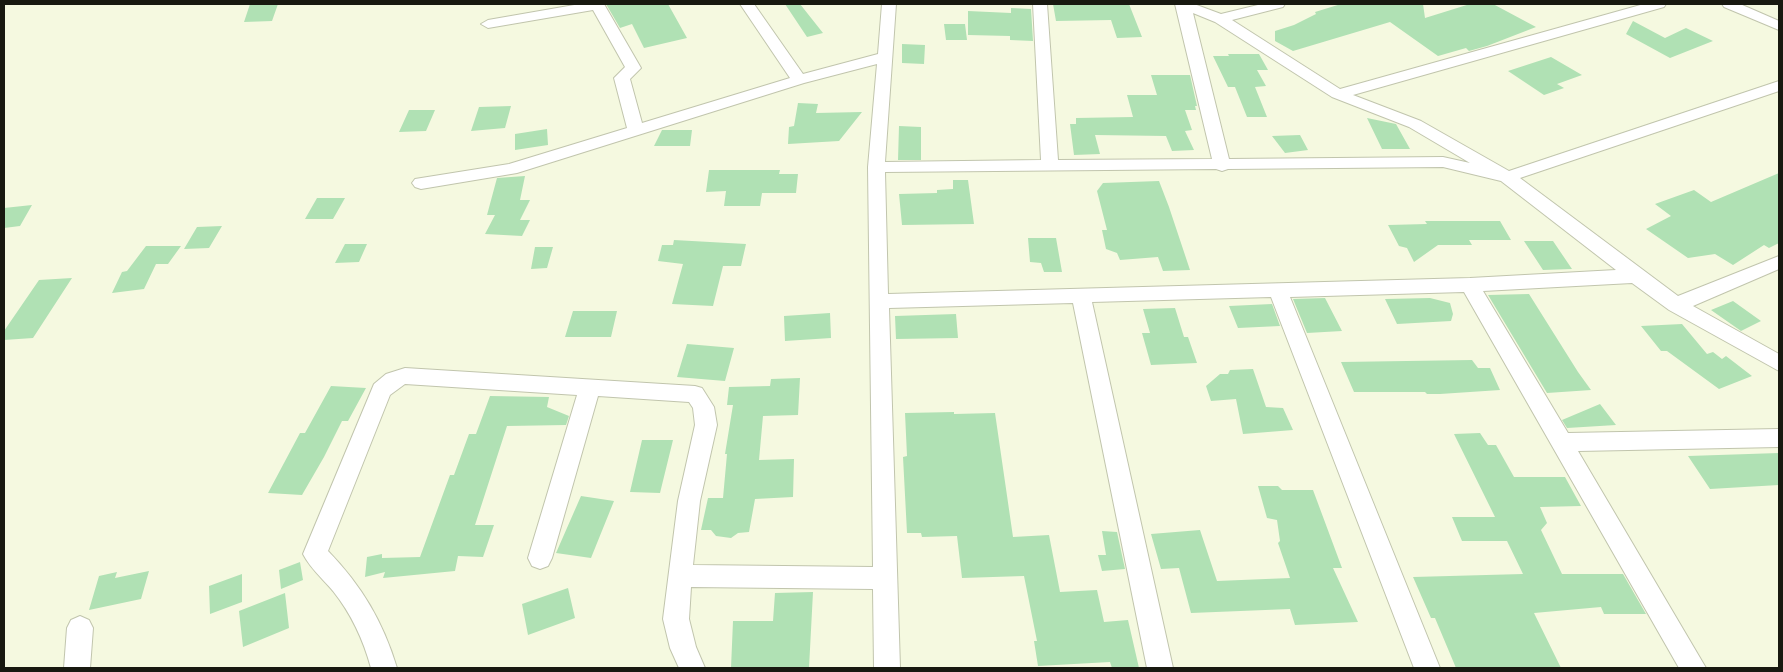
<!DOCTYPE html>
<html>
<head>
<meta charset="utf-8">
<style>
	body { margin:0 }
	#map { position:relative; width:1783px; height:672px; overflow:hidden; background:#f5f9e0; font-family:"Archivo Narrow",sans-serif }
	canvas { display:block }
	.frame { position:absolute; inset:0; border:5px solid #181910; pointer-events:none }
</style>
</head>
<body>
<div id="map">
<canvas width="1783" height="672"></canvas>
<div class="frame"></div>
</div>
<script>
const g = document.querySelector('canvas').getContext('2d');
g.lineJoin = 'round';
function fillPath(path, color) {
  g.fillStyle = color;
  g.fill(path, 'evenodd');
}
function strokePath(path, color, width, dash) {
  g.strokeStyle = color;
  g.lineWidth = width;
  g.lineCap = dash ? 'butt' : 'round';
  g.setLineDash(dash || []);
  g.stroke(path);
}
fillPath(new Path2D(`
	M250,4H278L272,21L244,22Z
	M606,4H668L687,38L644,48L632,24L620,28Z
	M785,4H800L823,33L807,37Z
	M1053,4H1129L1142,37L1117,38L1111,20L1056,21Z
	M1341,4H1423L1425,18L1470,4H1493L1536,27L1487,46L1469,51L1466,48L1438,56L1390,22L1293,51L1275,41V31L1294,25L1316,14L1315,12Z
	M1011,8L1031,9L1033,41L1010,40V36L968,35V11L1011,13Z
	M1633,21L1665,38L1686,28L1713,41L1670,58L1626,34Z
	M944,24H965L967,40H946Z
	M902,44L925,45L924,64L902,63Z
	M1228,54H1259L1268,70H1257L1266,86L1255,87L1267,117H1247L1235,87H1228L1213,56H1229Z
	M1551,57L1582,75L1557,84L1564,88L1544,95L1508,71Z
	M1151,75H1190L1197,106H1195L1196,110H1185L1192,130L1185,131L1194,150L1172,151L1166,136L1095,135L1100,154L1074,155L1070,124H1076V118L1133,117L1127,95H1157Z
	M798,103L818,104L816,113L862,112L839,141L788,144L789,127L794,126Z
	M511,106L505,128L471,131L479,107Z
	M409,110H435L426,131L399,132Z
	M1367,118L1396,124L1410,149H1382Z
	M899,126L921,127V160H898Z
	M547,129L548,145L515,150V134Z
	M662,130H692L690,146H654Z
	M1300,135L1308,150L1285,153L1272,136Z
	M709,170H780L779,174H798L796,193H762L760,206H724L726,191L706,192Z
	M1779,173V243L1769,248L1764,245L1733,265L1715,254L1688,258L1646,229L1671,216L1655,204L1694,190L1711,202Z
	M525,176L520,200H530L520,220H530L522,236L485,234L495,215H487L497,178Z
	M953,180H968L974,224L902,225L899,194L937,193V190L953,189Z
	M1159,181L1169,207L1190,270L1163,271L1158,257L1120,260L1117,253L1106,249L1102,230H1107L1097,191L1103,183Z
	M317,198H345L333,219H305Z
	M32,205L20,226L4,228V208Z
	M1425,221H1500L1511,240H1469L1472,245H1438L1414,262L1407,248L1399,246L1388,225L1427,224Z
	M222,226L209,248L184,249L197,227Z
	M1028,238H1056L1062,272H1044L1041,263L1030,262Z
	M674,240L746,244L741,266H723L713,306L672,304L683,264L658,261L662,245H673Z
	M1524,241H1553L1572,269L1543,270Z
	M345,244H367L359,262L335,263Z
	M146,246H181L168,264H156L144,289L112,293L122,272L127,271Z
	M535,247H553L547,268L531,269Z
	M72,278L33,338L4,340V331L39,280Z
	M1529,294L1578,372L1591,390L1547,393L1488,295Z
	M1325,298L1342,331L1307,333L1293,299Z
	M1430,298L1450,303L1453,314L1451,321L1397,324L1385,299Z
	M1733,301L1761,321L1741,331L1711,310Z
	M1272,304L1280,326L1238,328L1229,306Z
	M1175,308L1184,337H1188L1197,363L1151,365L1142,333H1150L1143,309Z
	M573,311H617L611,337H565Z
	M830,313L831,338L785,341L784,316Z
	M956,314L958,338L896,339L895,316Z
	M1682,324L1707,354L1713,352L1722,359L1726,356L1752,376L1719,389L1667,351H1661L1641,326Z
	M687,344L734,348L725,381L677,377Z
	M1472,360L1478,368H1490L1500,390L1440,394H1427L1425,392H1354L1341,362Z
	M1253,369L1266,407L1283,408L1293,430L1243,434L1236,399L1211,401L1206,386L1220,374H1228L1230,370Z
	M800,378L798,415L763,416L759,460L794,459L793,497L755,499L749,532L738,533L731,538L716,536L711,530H701L708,498H723L727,454H725L733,405H727L729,387L770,386L771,379Z
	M331,386L366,388L348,421H342L324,457L302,495L268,493L300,433H305Z
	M490,396L549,397L547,407L569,416L566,425L507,426L475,525H494L483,557L458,556L455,571L383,578L385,572L365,577L367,557L382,554V558L420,557L450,475H454L469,434H476Z
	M1600,404L1616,425L1567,428L1562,420Z
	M954,412V414L995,413L1013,537L1049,535L1060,592L1097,590L1104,622L1128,620L1139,668H1112L1110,662L1038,666L1034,641H1037L1024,576L962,578L957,536L922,537L921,533H907L903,457L907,456L905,413Z
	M1480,433L1488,445H1496L1514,477H1565L1581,506L1540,507L1547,523L1541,530L1562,574H1623L1646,614H1604L1601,607L1534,613L1561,668H1456L1435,618H1431L1413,577L1523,574L1507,541H1462L1452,517H1495L1454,434Z
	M642,440H673L660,493L630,492Z
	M1779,453V485L1710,489L1688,456Z
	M1258,486H1278L1282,490H1313L1342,568H1333L1358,622L1295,625L1290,609L1191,613L1179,568L1161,569L1151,534L1200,530L1217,581L1290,578L1278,543L1280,541L1277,520L1267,518Z
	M581,496L614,501L591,558L556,553Z
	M1102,531L1117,532L1125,569L1102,571L1098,555H1106Z
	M300,562L303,580L281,589L279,570Z
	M149,571L141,599L89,610L99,576L117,572L115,578Z
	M242,574V602L210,614L209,586Z
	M568,588L575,618L528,635L522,604Z
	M813,592L809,668H731L733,621H773L775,593Z
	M285,593L289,628L243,647L239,611Z`), '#b0e1b4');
const street = new Path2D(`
	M580,4H604L641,68L630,79L642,123L790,78L740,4H754L803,74L878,54L882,4H896L885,162L1041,160L1033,4H1047L1058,160L1212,159L1175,4H1194L1221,14L1262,4H1285L1283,7L1232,20L1340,89L1644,4H1666L1664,7L1353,95L1421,121L1509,171L1779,81V91L1520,178L1678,296L1779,256V269L1693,306L1779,354V371L1669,310L1632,283L1483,291L1568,433L1779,429V447L1578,451L1706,668H1679L1464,292L1290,297L1440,668H1414L1271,297L1092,302L1173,668H1147L1073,303L889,308L900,668H874L873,589L691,587L689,619L696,647L705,668H679L670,648L663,619L678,501L695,425L693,408L689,402L598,396L552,558L548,566L540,569L532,566L528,558L577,395L405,384L390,395L328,551C362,586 383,622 397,668H371C363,639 352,615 333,591C323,579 310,568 303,554L374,384L386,374L405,368L695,386L702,388L714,407L717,425L700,501L693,565L873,567L868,167L877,64L804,83L517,173L421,189L415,187L412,183L415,179L509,164L627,128L614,78L625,67L593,10L488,28L481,24L488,20ZM1193,13L1215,22L1332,97L1409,127L1470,163L1443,157L1229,159ZM1443,167L1501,181L1616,270L1470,278L888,294L885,172L1216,169L1222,171L1228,169Z
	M1722,4H1740L1779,21V30L1724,7Z
	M80,616L89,620L93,628L90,668H64L67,628L71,620Z`);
strokePath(street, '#c1c5ad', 2);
fillPath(street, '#fff');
</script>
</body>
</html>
